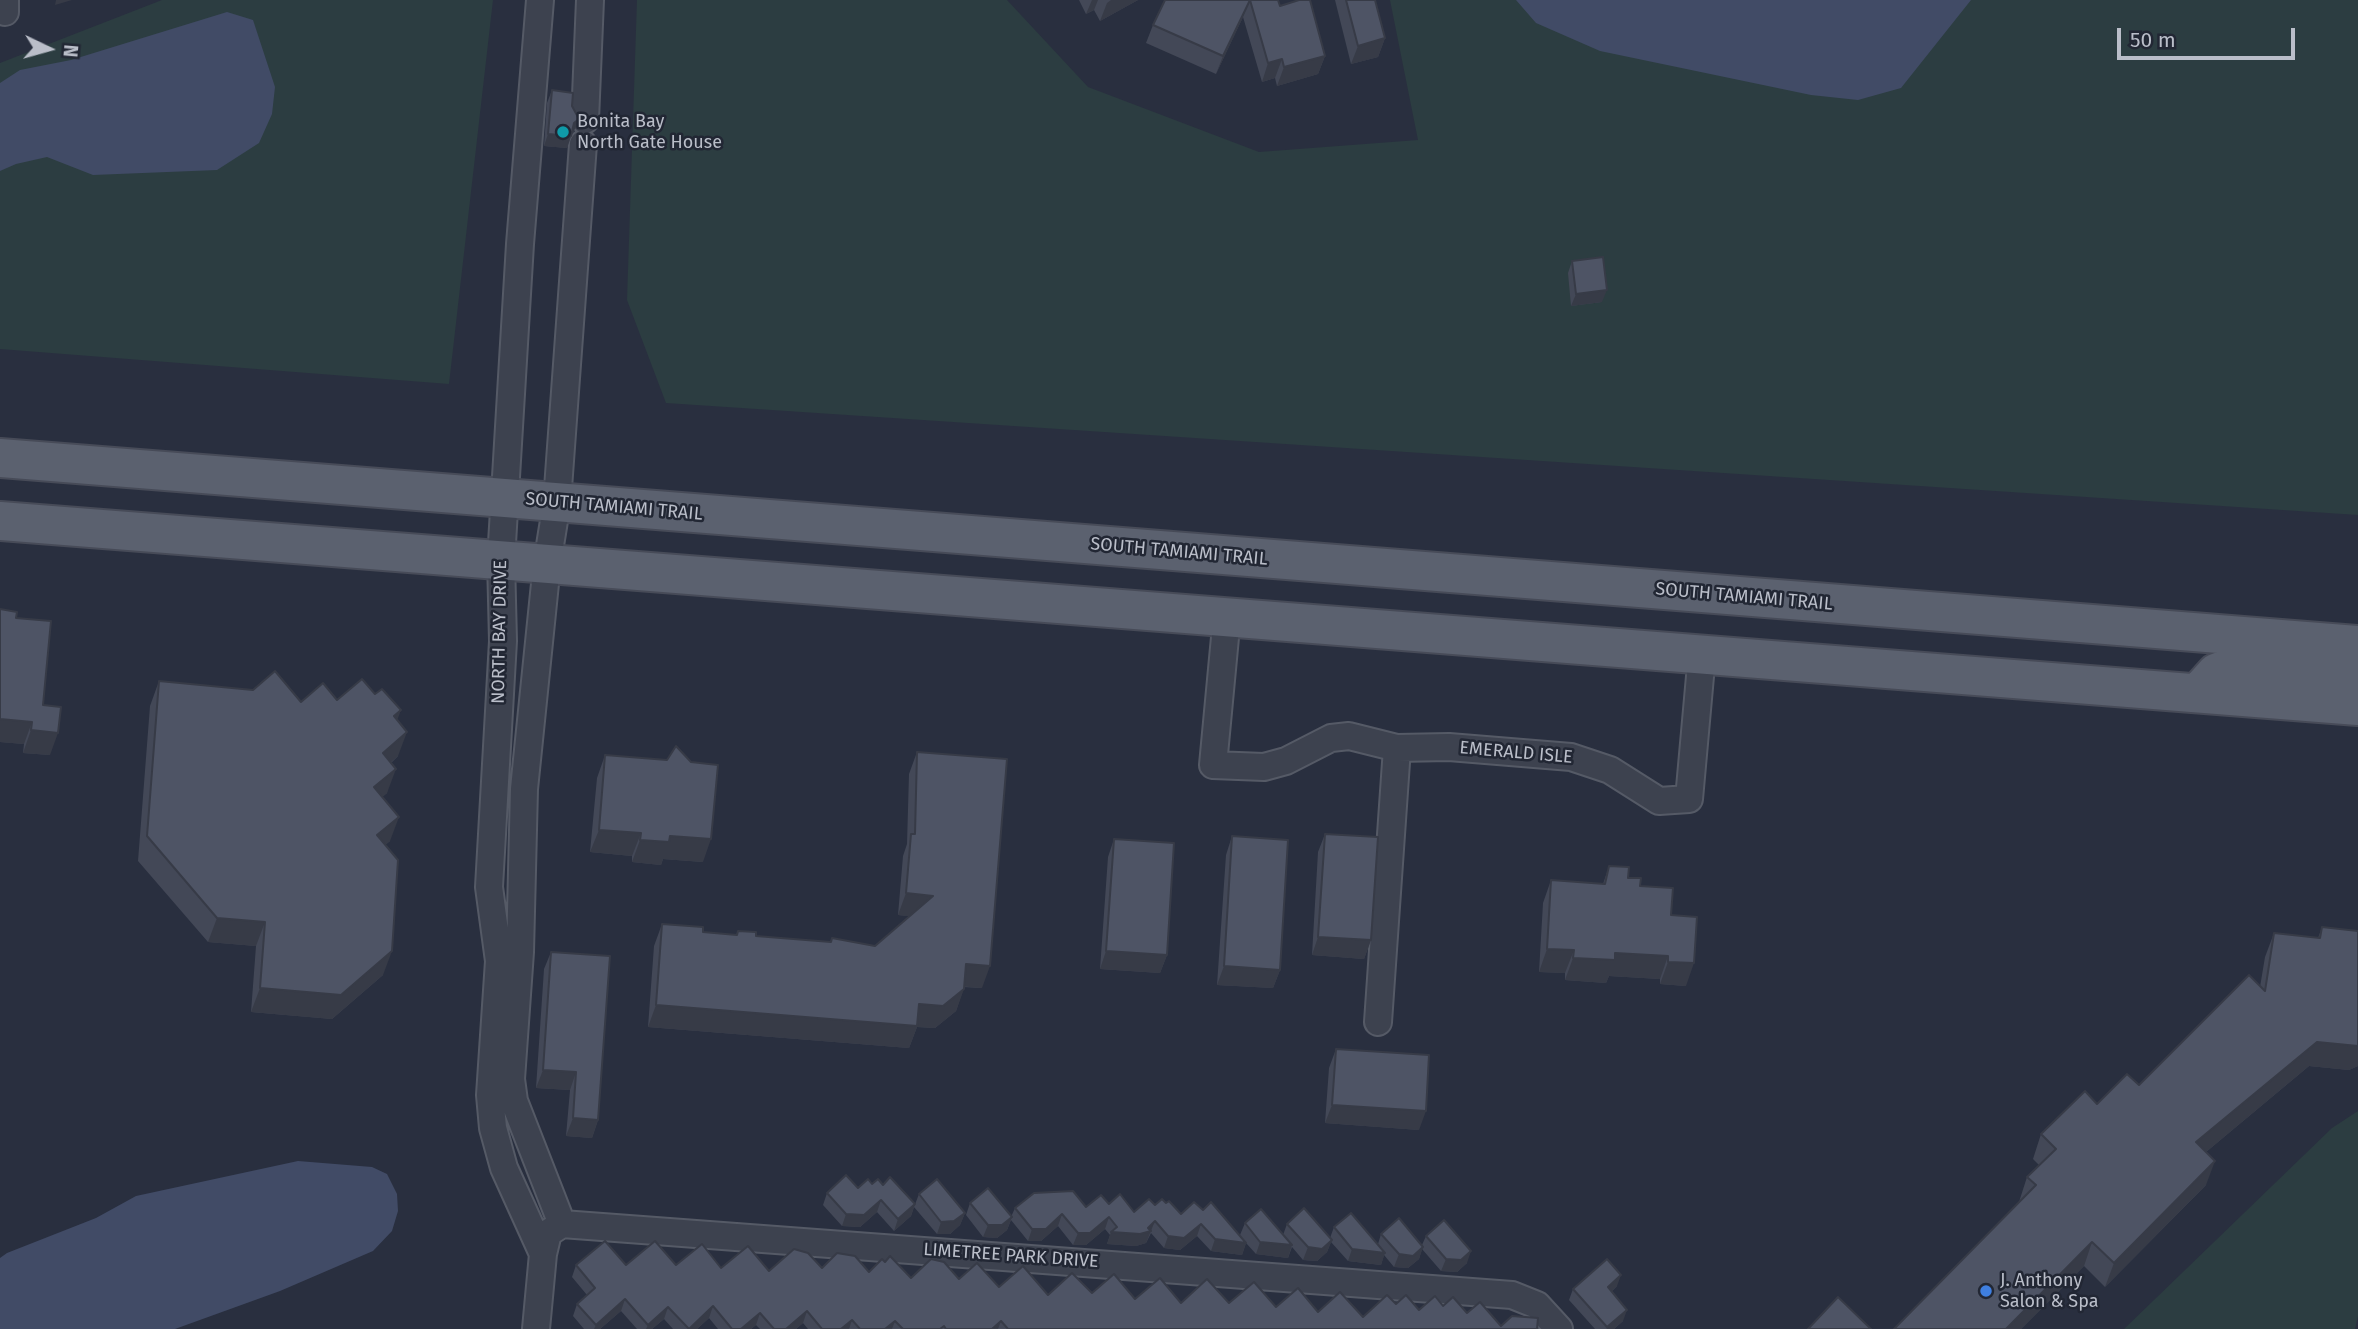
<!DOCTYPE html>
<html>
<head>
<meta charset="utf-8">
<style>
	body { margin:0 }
	#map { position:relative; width:2358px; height:1329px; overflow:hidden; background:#292f3f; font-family:"Fira Sans",sans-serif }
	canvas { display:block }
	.north { position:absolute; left:14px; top:14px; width:70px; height:70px; -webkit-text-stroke:5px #222734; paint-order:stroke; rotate:95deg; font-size:19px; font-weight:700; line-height:28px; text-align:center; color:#babec9 }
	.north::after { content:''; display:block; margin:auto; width:24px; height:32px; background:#babec9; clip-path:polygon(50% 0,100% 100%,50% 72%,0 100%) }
	.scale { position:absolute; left:2117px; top:28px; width:178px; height:32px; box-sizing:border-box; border:4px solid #babec9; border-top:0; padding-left:9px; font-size:21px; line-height:24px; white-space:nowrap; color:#babec9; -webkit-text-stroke:5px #222734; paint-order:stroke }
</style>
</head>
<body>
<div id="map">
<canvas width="2358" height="1329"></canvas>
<div class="north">N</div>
<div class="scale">50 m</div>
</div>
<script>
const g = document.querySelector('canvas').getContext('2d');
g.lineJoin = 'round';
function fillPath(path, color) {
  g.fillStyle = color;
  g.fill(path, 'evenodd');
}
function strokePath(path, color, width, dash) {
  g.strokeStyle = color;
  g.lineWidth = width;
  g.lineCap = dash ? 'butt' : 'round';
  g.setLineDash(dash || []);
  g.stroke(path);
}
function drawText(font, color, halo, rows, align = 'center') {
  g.font = font + ' "Fira Sans",sans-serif';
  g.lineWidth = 5;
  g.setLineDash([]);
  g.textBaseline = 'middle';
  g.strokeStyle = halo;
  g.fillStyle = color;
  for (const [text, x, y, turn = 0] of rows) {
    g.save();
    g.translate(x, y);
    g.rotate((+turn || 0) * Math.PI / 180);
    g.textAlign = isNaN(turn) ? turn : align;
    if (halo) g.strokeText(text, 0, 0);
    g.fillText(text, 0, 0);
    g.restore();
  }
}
fillPath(new Path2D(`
	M162,0H493L449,384L0,349V63Z
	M637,0H1007L1088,87L1259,152L1418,140L1390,0H2358V515L666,403L627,300Z
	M2358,1111V1316L2355,1329H2124L2332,1128Z`), '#2c3d41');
fillPath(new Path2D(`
	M1516,0H1971L1901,88L1858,100L1811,95L1600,51L1536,23Z
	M227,12L253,20L275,87L272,114L259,143L217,170L93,175L47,157L16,164L0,171V83L20,70L71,60Z
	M298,1161L372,1167L387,1174L397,1194L398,1211L392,1231L373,1251L280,1291L175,1329H0V1258L7,1253L96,1218L136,1196Z`), '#414b66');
const street = new Path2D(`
	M540,0L520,244L501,560L503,641L489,887L499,961L490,1095L493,1128L504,1168L543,1254
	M5,12V0
	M585,120L590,0
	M1227,616L1213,765L1264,767L1286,761L1331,738L1349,736L1397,748L1449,747L1571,757L1610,770L1659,801L1689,799L1702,654
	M1378,1022L1397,748
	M562,1224L514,1101L511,1079L520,952L524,789L547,564L557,502L583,144
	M536,1329L543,1254L548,1233L562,1224L1512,1295L1537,1305L1559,1329`);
const primary = new Path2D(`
	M0,458L2358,645
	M0,521L2358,706
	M2198,693L2216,673L2231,667L2358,674`);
strokePath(street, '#555a66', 30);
strokePath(primary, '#474b58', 42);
strokePath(street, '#3d424f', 26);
strokePath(primary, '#5b616f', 38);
fillPath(new Path2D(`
	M1079,0H1138L1100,21L1094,10L1086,14Z
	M1165,0H1278L1280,6L1325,56L1318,74L1277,86L1275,78L1262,82L1243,17L1216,74L1146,43L1153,25Z
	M1335,0H1375L1385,38L1378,57L1351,64Z
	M552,90L574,131L572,134L567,148L544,146L547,103Z
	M1572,261L1602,302L1571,306L1568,273Z
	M0,609L16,618L43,705L50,755L23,753L24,744L0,742Z
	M159,681L301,702L337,700L397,720L398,756L391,763L387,793L382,797L390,841L385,845L383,975L332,1019L251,1012L256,946L208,942L138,861L150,706Z
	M917,752L982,988L964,987L956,1011L935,1028L917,1027L909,1048L648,1027L654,946L662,924L703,932L736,935L738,931L756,936L830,942L832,938L875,946L909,916L898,915L903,856L907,844L909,774Z
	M605,755L703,862L663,859L661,865L632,862V856L590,852L597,778Z
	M1325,834L1371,940L1364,959L1312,955L1318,852Z
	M1232,836L1280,970L1273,988L1217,985L1226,855Z
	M1114,839L1167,955L1160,973L1100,969L1108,857Z
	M1609,866L1640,886L1671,915L1686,986L1660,984V979L1609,976L1606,983L1565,980V973L1539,972L1543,903L1551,880L1603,884Z
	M2322,927L2358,931V1066L2349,1070L2309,1066L2206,1152V1185L2105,1287L2084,1266L2021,1329H1894L2019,1202L2027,1177L2039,1165L2033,1159L2041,1134L2097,1104L2139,1085L2260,987L2265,957L2274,933L2318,938Z
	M551,952L598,1120L592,1138L566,1136L570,1090L536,1088L544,969Z
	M1336,1049L1419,1130L1325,1123L1329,1068Z
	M872,1184L883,1185L915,1204L911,1216L894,1231L877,1212L860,1227L842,1226L823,1205L827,1193L858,1188Z
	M919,1194L965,1213L960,1225L950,1234H937L914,1207Z
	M970,1203L1011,1217L1015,1208L1086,1207L1109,1204L1134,1212L1155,1205L1166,1203L1181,1214L1203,1210L1240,1235L1245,1223L1283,1235L1287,1224L1330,1238L1334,1227L1378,1244L1381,1234L1422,1245L1426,1236L1467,1263L1457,1272L1441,1271L1422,1249L1419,1259L1408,1268L1394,1267L1384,1255L1381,1265L1348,1261L1331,1242L1327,1252L1317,1261L1303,1260L1292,1247L1288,1258L1256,1254L1246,1243L1242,1255L1211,1251L1197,1236L1180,1250L1164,1248L1151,1233L1146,1243L1136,1246L1107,1244L1110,1235L1105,1229L1086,1245H1073L1058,1226L1041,1241H1028L1011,1220L1007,1230L997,1238L983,1237L966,1215Z
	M885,1262L911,1278L959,1279L1048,1295L1092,1293L1135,1299L1181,1303H1229L1318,1312L1363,1317L1396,1304L1419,1310L1443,1306L1501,1326L1537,1329H808L803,1323L796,1329H760L756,1325L751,1329H718L709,1318L697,1329H673L664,1319L652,1329H637L621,1311L600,1329H584L573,1316L577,1304L587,1295L572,1277L576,1265H676L769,1271L822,1268L869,1272Z
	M1617,1286L1612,1291L1623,1321L1614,1329H1595L1569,1300L1573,1289Z`), '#434857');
fillPath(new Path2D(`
	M56,0H72L55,5Z
	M1092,0H1098L1094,10L1086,14Z
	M1111,0H1138L1100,21L1107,3Z
	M1250,0L1243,17L1216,74L1223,56Z
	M1385,38L1378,57L1351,64L1358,46Z
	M1325,56L1318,74L1277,86L1284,67Z
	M1282,59L1275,78L1262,82L1268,63Z
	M579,119L574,131L570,135L571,136L567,148L544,146L548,134L574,123Z
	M1607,290L1602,302L1571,306L1576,294Z
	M401,710L392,734L394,716Z
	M0,719L32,722L24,744L0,742Z
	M31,730L58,733L50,755L23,753Z
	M407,732L398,756L374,777L383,753Z
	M396,769L387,793L365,812L374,787Z
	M399,817L390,841L368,860L377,835Z
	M599,830L641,833L632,856L590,852Z
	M670,836L711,839L703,862L663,859L661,865L632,862L640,840Z
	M906,893L933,896L925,918L898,915Z
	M217,918L265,922L256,946L208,942Z
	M1318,937L1371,940L1364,959L1312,955Z
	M1547,949L1574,950L1565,973L1539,972Z
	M392,951L383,975L332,1019L251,1012L260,988Z
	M1106,951L1167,955L1160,973L1100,969Z
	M1615,953L1668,956L1660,979L1609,976L1606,983L1565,980L1573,958Z
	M1668,962L1694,963L1686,986L1660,984Z
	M966,964L990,966L982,988L958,986Z
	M1224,966L1280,970L1273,988L1217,985Z
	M964,989L956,1011L935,1028L917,1027L909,1048L648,1027L656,1005L919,1004Z
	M2317,1042L2358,1046V1066L2349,1070L2309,1066L2188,1167L2196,1142Z
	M543,1070L576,1072L570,1090L536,1088Z
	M1332,1105L1426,1111L1419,1130L1325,1123Z
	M573,1118L598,1120L592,1138L566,1136Z
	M2215,1161L2206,1185L2105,1287L2114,1263Z
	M881,1200L877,1212L860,1227L842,1226L846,1214Z
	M915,1204L911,1216L894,1231L898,1219Z
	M965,1213L960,1225L950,1234H937L941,1222Z
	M1062,1214L1058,1226L1041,1241H1028L1032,1229Z
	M1012,1217L1007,1230L997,1238L983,1237L988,1225Z
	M1109,1217L1105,1229L1086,1245H1073L1078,1233Z
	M1155,1221L1146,1243L1136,1246L1107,1244L1111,1232L1148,1228Z
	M1201,1224L1197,1236L1180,1250L1164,1248L1168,1236Z
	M1215,1239L1246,1243L1242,1255L1211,1251Z
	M1332,1240L1327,1252L1317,1261L1303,1260L1308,1247Z
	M1260,1242L1292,1245L1288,1258L1256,1254Z
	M2092,1242L2084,1266L2021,1329H2006Z
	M1423,1247L1419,1259L1408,1268L1394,1267L1399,1254Z
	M1352,1249L1385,1253L1381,1265L1348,1261Z
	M1471,1251L1467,1263L1457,1272L1441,1271L1446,1259Z
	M1621,1275L1617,1286L1604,1298L1608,1287Z
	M625,1299L621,1311L600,1329H594L596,1325Z
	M713,1306L709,1318L697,1329H689Z
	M668,1307L664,1319L652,1329H646L648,1325Z
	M1627,1310L1623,1321L1614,1329H1606Z
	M807,1311L803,1323L796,1329H786Z
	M760,1313L756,1325L751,1329H741Z
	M852,1320L849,1329H841Z
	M895,1321L892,1329H885Z
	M1001,1321L998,1329H992Z`), '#373b47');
const building = new Path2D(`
	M1165,0H1250L1223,56L1153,25Z
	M1250,0H1278L1280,6L1299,0H1310L1325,56L1284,67L1282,59L1268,63Z
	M1346,0H1375L1385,38L1358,46Z
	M552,90L573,93L572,106L579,119L574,123L571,136L548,134Z
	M1603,257L1607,290L1576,294L1572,261Z
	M0,609L17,612L16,618L51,621L43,705L61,707L58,733L31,730L32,722L0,719Z
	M275,671L301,702L323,683L337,700L362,679L375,694L382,689L401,710L394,716L407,732L383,753L396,769L374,787L399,817L377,835L398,860L392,951L341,995L260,988L265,922L217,918L147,836L159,681L253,690Z
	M676,746L691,762L718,765L711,839L670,836L669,842L640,840L641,833L599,830L605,755L667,760Z
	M917,752L1007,759L990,966L966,964L964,989L943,1006L919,1004L917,1026L656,1005L662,924L703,927V932L737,935L738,931L756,932V936L831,942L832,938L875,946L933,896L906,893L911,834H915Z
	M1325,834L1378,837L1371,940L1318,937Z
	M1232,836L1288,840L1280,970L1224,966Z
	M1114,839L1174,843L1167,955L1106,951Z
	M1609,866L1629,867L1628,878H1641L1640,886L1673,888L1671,915L1697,917L1694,963L1668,962V956L1615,953V960L1573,958L1574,950L1547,949L1551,880L1605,884Z
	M2322,927L2358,931V1046L2317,1042L2196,1142L2215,1161L2114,1263L2092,1242L2006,1329H1894L2036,1185L2027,1177L2056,1149L2041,1134L2085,1091L2097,1104L2127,1074L2139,1085L2249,975L2265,991L2274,933L2320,938Z
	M551,952L610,956L598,1120L573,1118L576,1072L543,1070Z
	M1336,1049L1429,1055L1426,1111L1332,1105Z
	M846,1175L858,1188L868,1179L872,1184L878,1179L883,1185L890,1177L915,1204L898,1219L881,1200L864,1215L846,1214L827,1193Z
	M937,1179L965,1213L954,1221L941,1222L919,1194Z
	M988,1188L1012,1217L1002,1225H988L970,1203Z
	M1073,1191L1086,1207L1101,1195L1109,1204L1120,1194L1134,1212L1149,1199L1155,1205L1162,1199L1166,1203L1169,1201L1181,1214L1194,1202L1203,1210L1211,1202L1246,1243L1215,1239L1201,1224L1184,1238L1168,1236L1155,1221L1148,1228L1151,1231L1140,1234L1111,1232L1117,1227L1109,1217L1090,1233H1078L1062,1214L1046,1229H1032L1015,1208L1034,1193Z
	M1304,1208L1332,1240L1322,1249L1308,1247L1287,1224Z
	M1261,1209L1292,1245L1260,1242L1245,1223Z
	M1351,1213L1385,1253L1352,1249L1334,1227Z
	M1399,1218L1423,1247L1413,1256L1399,1254L1381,1234Z
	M1444,1220L1471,1251L1461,1260L1446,1259L1426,1236Z
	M605,1241L626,1265L655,1241L676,1265L702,1244L721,1268L748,1246L769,1271L794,1249L808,1253L822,1268L837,1253L855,1256L869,1272L882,1259L885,1262L890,1256L911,1278L931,1259L944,1262L959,1279L977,1263L999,1287L1023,1266L1048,1295L1072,1273L1092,1293L1114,1274L1135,1299L1160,1278L1181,1303L1207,1279L1229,1303L1254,1282L1276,1307L1298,1288L1318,1312L1340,1292L1363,1317L1387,1295L1396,1304L1406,1295L1419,1310L1435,1296L1443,1306L1453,1297L1467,1313L1480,1302L1501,1326L1512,1316L1538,1318L1537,1329H1008L1001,1321L992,1329H946L944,1326L940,1329H903L895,1321L885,1329H860L852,1320L841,1329H822L807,1311L786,1329H774L760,1313L741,1329H732L713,1306L689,1329L668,1307L648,1325L625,1299L596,1325L577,1304L595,1288L576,1265Z
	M1607,1259L1621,1275L1608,1287L1627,1310L1607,1327L1573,1289Z
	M1838,1297L1871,1329H1808Z`);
fillPath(building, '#4e5465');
strokePath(building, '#373b47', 2);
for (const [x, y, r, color] of [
	[563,132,7,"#0f9aa8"],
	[1986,1291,7,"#3f7fe0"]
]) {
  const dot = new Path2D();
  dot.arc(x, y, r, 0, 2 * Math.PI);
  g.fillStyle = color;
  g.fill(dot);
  strokePath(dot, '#222734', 2.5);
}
drawText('18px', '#babec9', '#222734', [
	["Bonita Bay",577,122],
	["North Gate House",577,143],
	["J. Anthony",2000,1281],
	["Salon & Spa",2000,1302]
], 'left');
drawText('18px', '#babec9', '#222734', [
	["SOUTH TAMIAMI TRAIL",614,507,5],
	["SOUTH TAMIAMI TRAIL",1179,552,5],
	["SOUTH TAMIAMI TRAIL",1744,597,5],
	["NORTH BAY DRIVE",500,632,-89],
	["EMERALD ISLE",1516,753,5],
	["LIMETREE PARK DRIVE",1011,1256,4]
]);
</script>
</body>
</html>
